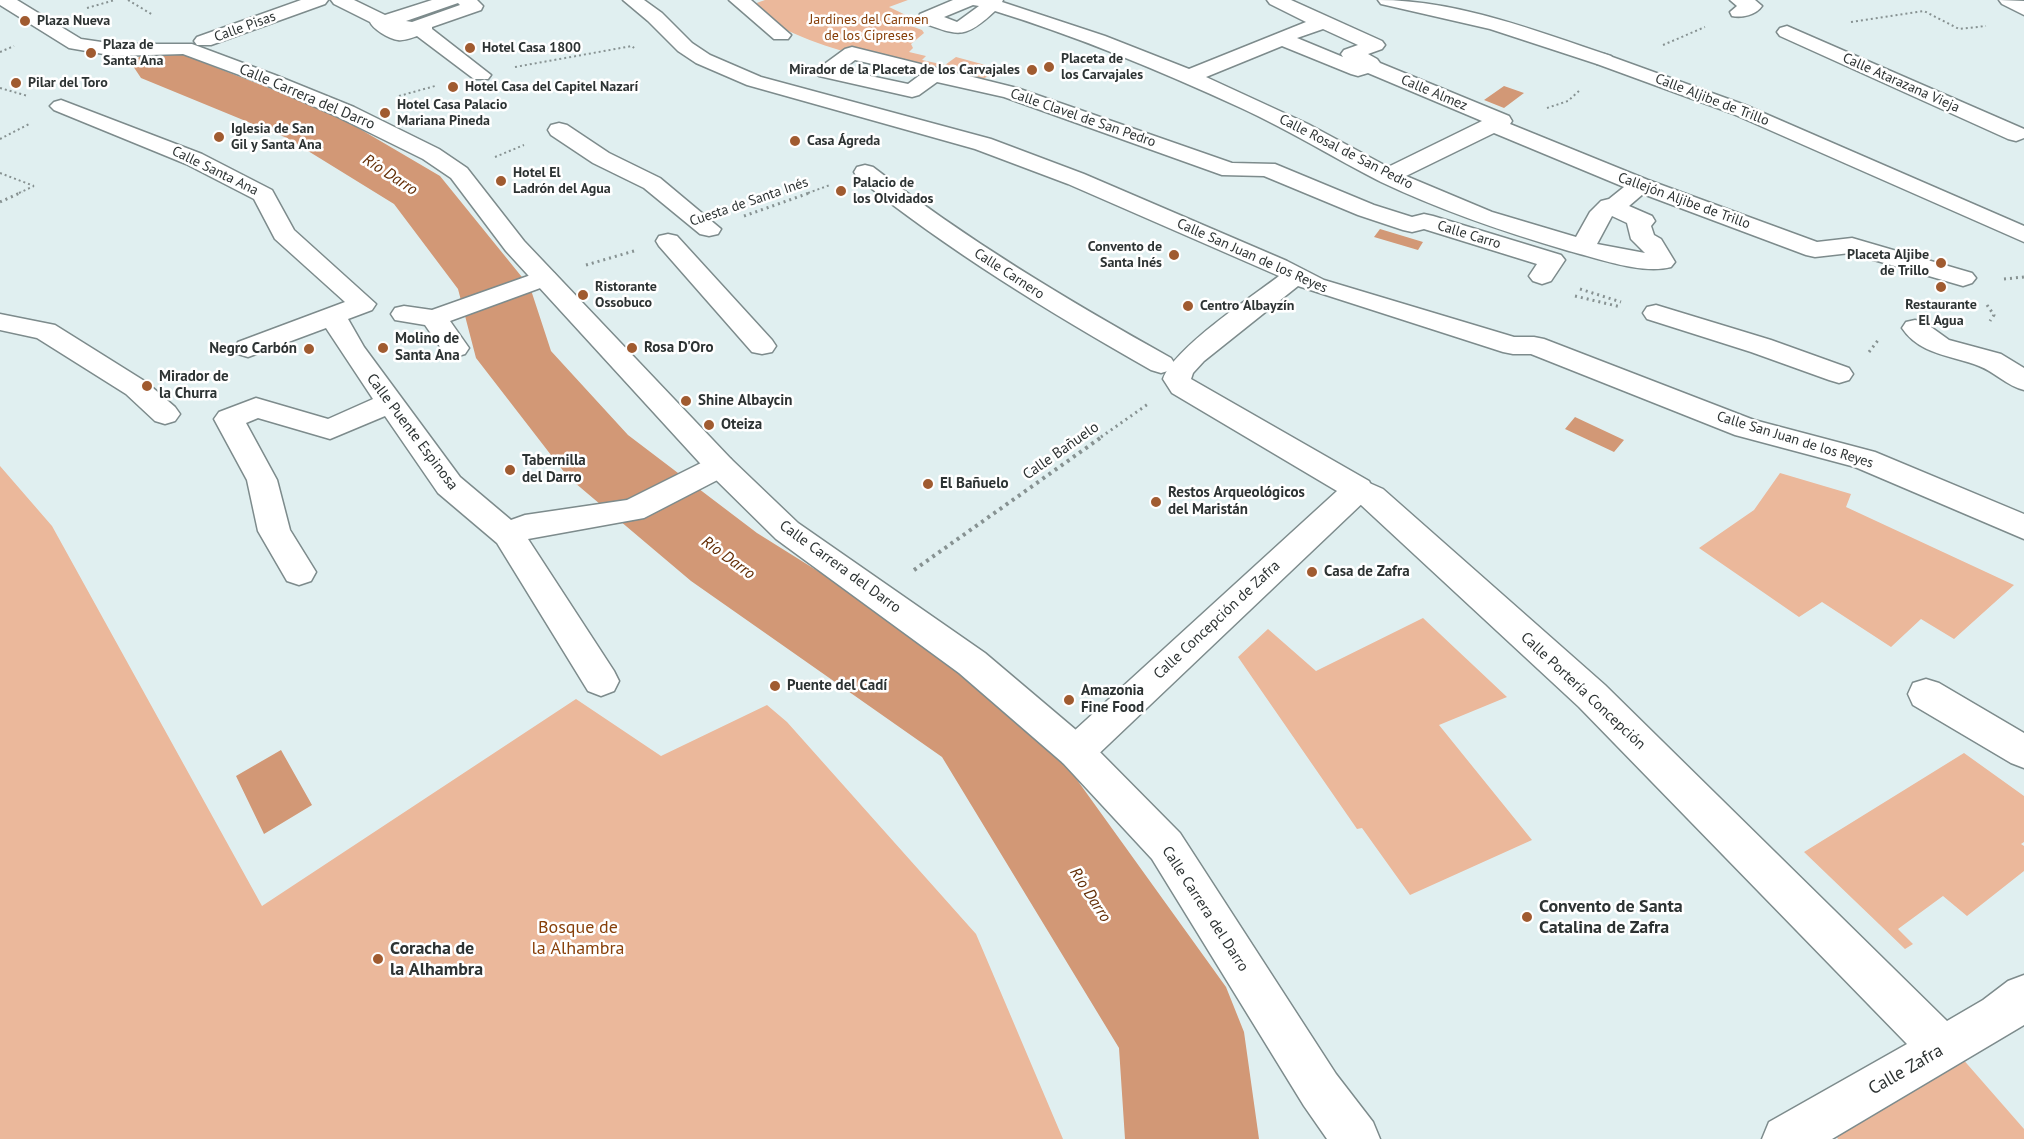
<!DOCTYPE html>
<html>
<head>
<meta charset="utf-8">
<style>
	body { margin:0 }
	canvas { display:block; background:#e0eff0 }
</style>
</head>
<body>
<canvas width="2024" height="1139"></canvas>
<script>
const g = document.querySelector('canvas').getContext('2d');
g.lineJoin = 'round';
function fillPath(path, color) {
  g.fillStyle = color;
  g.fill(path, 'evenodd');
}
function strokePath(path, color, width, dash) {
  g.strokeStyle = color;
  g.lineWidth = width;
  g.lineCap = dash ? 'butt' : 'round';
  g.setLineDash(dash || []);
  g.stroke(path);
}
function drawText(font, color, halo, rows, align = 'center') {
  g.font = font + ' "PT Sans",sans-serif';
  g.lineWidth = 5;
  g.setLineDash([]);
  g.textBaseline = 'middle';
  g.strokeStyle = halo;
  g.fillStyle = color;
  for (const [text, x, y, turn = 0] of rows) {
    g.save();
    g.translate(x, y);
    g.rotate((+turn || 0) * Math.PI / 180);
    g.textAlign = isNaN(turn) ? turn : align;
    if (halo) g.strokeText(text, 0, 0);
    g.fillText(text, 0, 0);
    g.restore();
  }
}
fillPath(new Path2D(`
	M765,0H908L889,7L914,19L906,24L922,30L924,33L911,44L913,48L909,52L926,56L922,60L945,65L956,57L1000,69L978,82C918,68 792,50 751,5Z
	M0,466L52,526L262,906L576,699L661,756L767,705L787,722L976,934L1063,1139H0Z
	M1780,473L1851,494L1846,507L2014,585L1954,639L1921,619L1891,647L1822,602L1799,617L1699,548L1754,510Z
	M1423,618L1507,697L1439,725L1532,840L1410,895L1362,828L1357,829L1238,657L1268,629L1316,671Z
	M1964,753L2024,796V842L2021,844L2024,846V871L1967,916L1943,896L1898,929L1913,944L1905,949L1804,852Z
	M1954,1049L2024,1129V1139H1838L1835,1134Z`), '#ebb89b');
fillPath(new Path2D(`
	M1504,86L1524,93L1504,108L1484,100Z
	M1380,229L1423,242L1418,250L1374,237Z
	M1575,417L1624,440L1614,452L1565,429Z
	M281,750L312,805L264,834L236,776Z`), '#d29876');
fillPath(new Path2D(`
	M161,49L181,54L331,112L440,176L530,287L551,351L628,435L757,533L1016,695L1226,987L1244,1032L1259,1139H1125L1119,1048L942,757L691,581L568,477L476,358L458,289L394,204L287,138L141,78L133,66L141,54Z`), '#d29876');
const pedestrian = new Path2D(`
	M301,0H328L325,4L211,45H197L194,41L197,37Z
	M331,0H354L385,15L432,0H477L483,6L481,10L432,27V29L491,75L488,79H474L417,36C411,38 404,41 398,40C389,39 373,29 370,22L334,4ZM458,3L460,5L412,22L406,21Z
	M729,0H751L791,35L788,39H774Z
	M953,0H1003L1002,2L1105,36L1189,69L1306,22L1270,4L1267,0H1291L1382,41L1385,45L1382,49L1368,54L1377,59L1380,63L1509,116L1512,121L1510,124L1648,180L1817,242L1852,238L1972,273L1976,278L1972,283L1963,286L1850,253L1815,257L1806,255L1643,194L1629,206L1652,216L1655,221L1651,226L1654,235L1661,239L1675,262L1671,267C1642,275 1597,258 1569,251C1504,232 1442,211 1381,182C1334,158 1289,130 1241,108C1161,71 1079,37 995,11C963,41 958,35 920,22L918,18L920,14ZM973,5L979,6L957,22L944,17ZM1323,29L1358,45L1344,50L1341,54L1343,57L1297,38ZM1282,46L1351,74L1358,76L1368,73L1482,121L1388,167L1308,124L1206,77ZM1494,133L1624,187L1609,199L1601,201L1590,212L1576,237L1492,212L1406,176ZM1612,216L1627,223L1631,239L1645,253L1597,244Z
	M1787,26L2024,129V138L2016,141L2008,139L1780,36L1777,32L1780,28Z
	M852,47L1017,88L1232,163L1275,164L1374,205L1412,217L1424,214L1433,216L1561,255L1565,260L1551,281L1542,284L1533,281L1529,276L1537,264L1424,229L1412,232L1403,230L1358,215L1264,176L1222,175L1004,97L937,82L919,95L912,97L819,76L816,72L819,68L845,49ZM855,60L920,75L908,84L842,70Z
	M1604,54L1745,105L2024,226V242L1731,113L1597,64L1594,60L1597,56Z
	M61,100L202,154L272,190L294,230L376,304L372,310L348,319L364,347L460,477L511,520L525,515L627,500L709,459L720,455L731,459L735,466L731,473L644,518L528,539L614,671L619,681L614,691L601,696L588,691L497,543L438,493L385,416L330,439L258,418L246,423L277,480L290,530L316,572L311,581L299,585L287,581L258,531L247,480L214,419L219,412L256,398L328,419L373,399L326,328L248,357L238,354L234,348L238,342L345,302L275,239L254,199L186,164L54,110L50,106L54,102Z
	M559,123L567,125L609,153L660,178L721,229L718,234L709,236L700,234L644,188L593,163L551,135L548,130L551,125Z
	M865,165L873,167C967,240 1067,300 1171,358L1175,364L1171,370L1161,373L1151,370C1049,312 949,251 857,177L854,172L857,167Z
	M668,234L677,236L772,340L776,346L772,352L762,354L752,352L659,246L656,241L659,236Z
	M545,270L554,273L558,278L554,283L450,321L469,348L465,354L455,357L445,354L425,325L395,320L391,314L395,308L404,306L432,310Z
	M1656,305L1771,340L1849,368L1853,374L1849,380L1839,383L1829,380L1751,352L1647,319L1643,313L1647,307Z
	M0,314L55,325L146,382L175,407L180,414L175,421L165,424L155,421L126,394L37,338L0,330Z
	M1915,320L1924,322L1949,340L2001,354L2024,368V390C2007,386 1995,372 1979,366C1951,355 1920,355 1902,328L1906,322Z
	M1358,478L1383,489L1605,685L1947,1021L1983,1000L2008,981L2024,975V1025L1832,1139H1762L1769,1122L1907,1044L1579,707L1361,505L1347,497L1343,489L1347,481Z
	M1926,679L1939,683L2024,733V768L2011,763L1913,705L1908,694L1913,683Z`);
const minor = new Path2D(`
	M623,0H644L662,13L692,43L710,55L761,77L991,139L1084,174L1287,261L1324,280L1514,337H1534L1544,339L1754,420L1875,452L2024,514V539L1855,467L1735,435L1531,354H1513L1503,352L1298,286L1204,361L1193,373L1191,379L1369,481L1373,489L1369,497L1089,763L1076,768L1063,763L1057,752L1063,741L1337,491L1172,393L1163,379C1174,348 1250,298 1279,276L1068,184L975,149L747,85L696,63L678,51L648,21Z
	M1378,0C1458,0 1536,31 1611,56L1614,60L1611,64H1597L1490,29L1381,4Z
	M1730,0H1755L1762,6C1756,15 1742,18 1732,16L1730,12L1737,6Z
	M1999,0L2024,1V15L2002,4Z`);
const tertiary = new Path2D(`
	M0,0H17L81,39L115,44H192L275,75L354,107L439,149L467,168L524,241L731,459L798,523L985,653L1089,741L1180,833L1336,1074L1373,1122L1380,1139H1327L1304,1106L1152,859L1063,763L959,673L776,539L709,473L506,251L451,178L423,159L338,117L261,83L183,54L115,56L69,48L0,5Z`);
strokePath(pedestrian, '#7d8b8c', 3);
strokePath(minor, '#7d8b8c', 3);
strokePath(tertiary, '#7d8b8c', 3);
strokePath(new Path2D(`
	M128,0L153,15
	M87,8L115,0
	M1851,22L1924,11L1959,29L1986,26
	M1663,45L1705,27
	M0,52L14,46
	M515,67L632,46L634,48
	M0,88L28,96
	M399,96L435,86
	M1547,108L1568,101L1580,90
	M0,139L31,123
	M495,157L524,145
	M0,173L34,186
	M19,193L34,186
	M808,193L830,185`), '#879292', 2, [2, 3]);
strokePath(new Path2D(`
	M0,202L22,192
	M744,216L812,192
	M586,265L634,251
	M2004,279L2024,277
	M1580,289L1621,302
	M1575,296L1621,307
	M1987,305L1994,315L1990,321
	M1869,352L1879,339
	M1101,437L1148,404`), '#879292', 3, [2, 4]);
strokePath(new Path2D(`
	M914,570L1103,436`), '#879292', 4, [3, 4.5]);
fillPath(pedestrian, '#fff');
fillPath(minor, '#fff');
fillPath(tertiary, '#fff');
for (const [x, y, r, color] of [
	[25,21,6,"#a05b30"],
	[470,48,6,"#a05b30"],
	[91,53,6,"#a05b30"],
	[1049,67,6,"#a05b30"],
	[1032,70,6,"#a05b30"],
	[16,83,6,"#a05b30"],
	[453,87,6,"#a05b30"],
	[385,113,6,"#a05b30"],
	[219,137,6,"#a05b30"],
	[795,141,6,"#a05b30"],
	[501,181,6,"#a05b30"],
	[841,191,6,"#a05b30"],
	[1174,255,6,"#a05b30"],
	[1941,263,6,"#a05b30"],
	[1941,287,6,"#a05b30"],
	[583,295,6,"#a05b30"],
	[1188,306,6,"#a05b30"],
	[383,348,6,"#a05b30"],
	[632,348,6,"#a05b30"],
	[309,349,6,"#a05b30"],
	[147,386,6,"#a05b30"],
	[686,401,6,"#a05b30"],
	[709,425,6,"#a05b30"],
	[510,470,6,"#a05b30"],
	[928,484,6,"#a05b30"],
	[1156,502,6,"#a05b30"],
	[1312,572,6,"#a05b30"],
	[775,686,6,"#a05b30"],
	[1069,700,6,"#a05b30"],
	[1527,917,6,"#a05b30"],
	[378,959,6,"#a05b30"]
]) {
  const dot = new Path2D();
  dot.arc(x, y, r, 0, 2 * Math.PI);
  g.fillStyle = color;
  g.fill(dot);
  strokePath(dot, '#fff', 2);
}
drawText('14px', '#873f09', '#fff', [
	["Jardines del Carmen",869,20],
	["de los Cipreses",869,36]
]);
drawText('bold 14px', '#2d3333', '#fff', [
	["Plaza Nueva",37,21],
	["Plaza de",103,45],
	["Santa Ana",103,61],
	["Hotel Casa 1800",482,48],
	["Placeta de",1061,59],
	["los Carvajales",1061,75],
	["Mirador de la Placeta de los Carvajales",1020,70,"right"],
	["Pilar del Toro",28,83],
	["Hotel Casa del Capitel Nazarí",465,87],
	["Hotel Casa Palacio",397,105],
	["Mariana Pineda",397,121],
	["Iglesia de San",231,129],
	["Gil y Santa Ana",231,145],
	["Casa Ágreda",807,141],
	["Hotel El",513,173],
	["Ladrón del Agua",513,189],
	["Palacio de",853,183],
	["los Olvidados",853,199],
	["Convento de",1162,247,"right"],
	["Santa Inés",1162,263,"right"],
	["Placeta Aljibe",1929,255,"right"],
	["de Trillo",1929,271,"right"],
	["Ristorante",595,287],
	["Ossobuco",595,303],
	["Restaurante",1941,305,"center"],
	["El Agua",1941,321,"center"],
	["Centro Albayzín",1200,306]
], 'left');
drawText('14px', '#2d3333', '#fff', [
	["Calle Pisas",245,27,-20],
	["Calle Atarazana Vieja",1901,83,24],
	["Calle Almez",1434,93,23],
	["Calle Aljibe de Trillo",1712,100,21],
	["Calle Clavel de San Pedro",1083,118,19],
	["Calle Rosal de San Pedro",1346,152,27],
	["Calle Santa Ana",215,171,26],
	["Callejón Aljibe de Trillo",1684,201,20],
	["Cuesta de Santa Inés",749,202,-19],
	["Calle Carro",1469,235,17],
	["Calle San Juan de los Reyes",1252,256,24],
	["Calle Carnero",1009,274,33],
	["Calle San Juan de los Reyes",1795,440,17]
]);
drawText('15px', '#2d3333', '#fff', [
	["Calle Carrera del Darro",307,97,23],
	["Calle Puente Espinosa",412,432,53],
	["Calle Bañuelo",1061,451,-35],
	["Calle Carrera del Darro",840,567,36],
	["Calle Concepción de Zafra",1217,620,-43],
	["Calle Portería Concepción",1583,691,43],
	["Calle Carrera del Darro",1205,909,57]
]);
drawText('bold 15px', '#2d3333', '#fff', [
	["Molino de",395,339],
	["Santa Ana",395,356],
	["Rosa D'Oro",644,348],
	["Negro Carbón",297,349,"right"],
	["Mirador de",159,377],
	["la Churra",159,394],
	["Shine Albaycin",698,401],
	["Oteiza",721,425],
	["Tabernilla",522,461],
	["del Darro",522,478],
	["El Bañuelo",940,484],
	["Restos Arqueológicos",1168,493],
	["del Maristán",1168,510],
	["Casa de Zafra",1324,572],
	["Puente del Cadí",787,686],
	["Amazonia",1081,691],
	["Fine Food",1081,708]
], 'left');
drawText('italic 16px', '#632d05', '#fff', [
	["Río Darro",390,175,33],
	["Río Darro",728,558,36],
	["Río Darro",1090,895,57]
]);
drawText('bold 18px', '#2d3333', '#fff', [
	["Convento de Santa",1539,907],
	["Catalina de Zafra",1539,928],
	["Coracha de",390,949],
	["la Alhambra",390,970]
], 'left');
drawText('18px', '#873f09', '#fff', [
	["Bosque de",578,928],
	["la Alhambra",578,949]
]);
drawText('18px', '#2d3333', '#fff', [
	["Calle Zafra",1906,1070,-30]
]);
</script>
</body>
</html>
